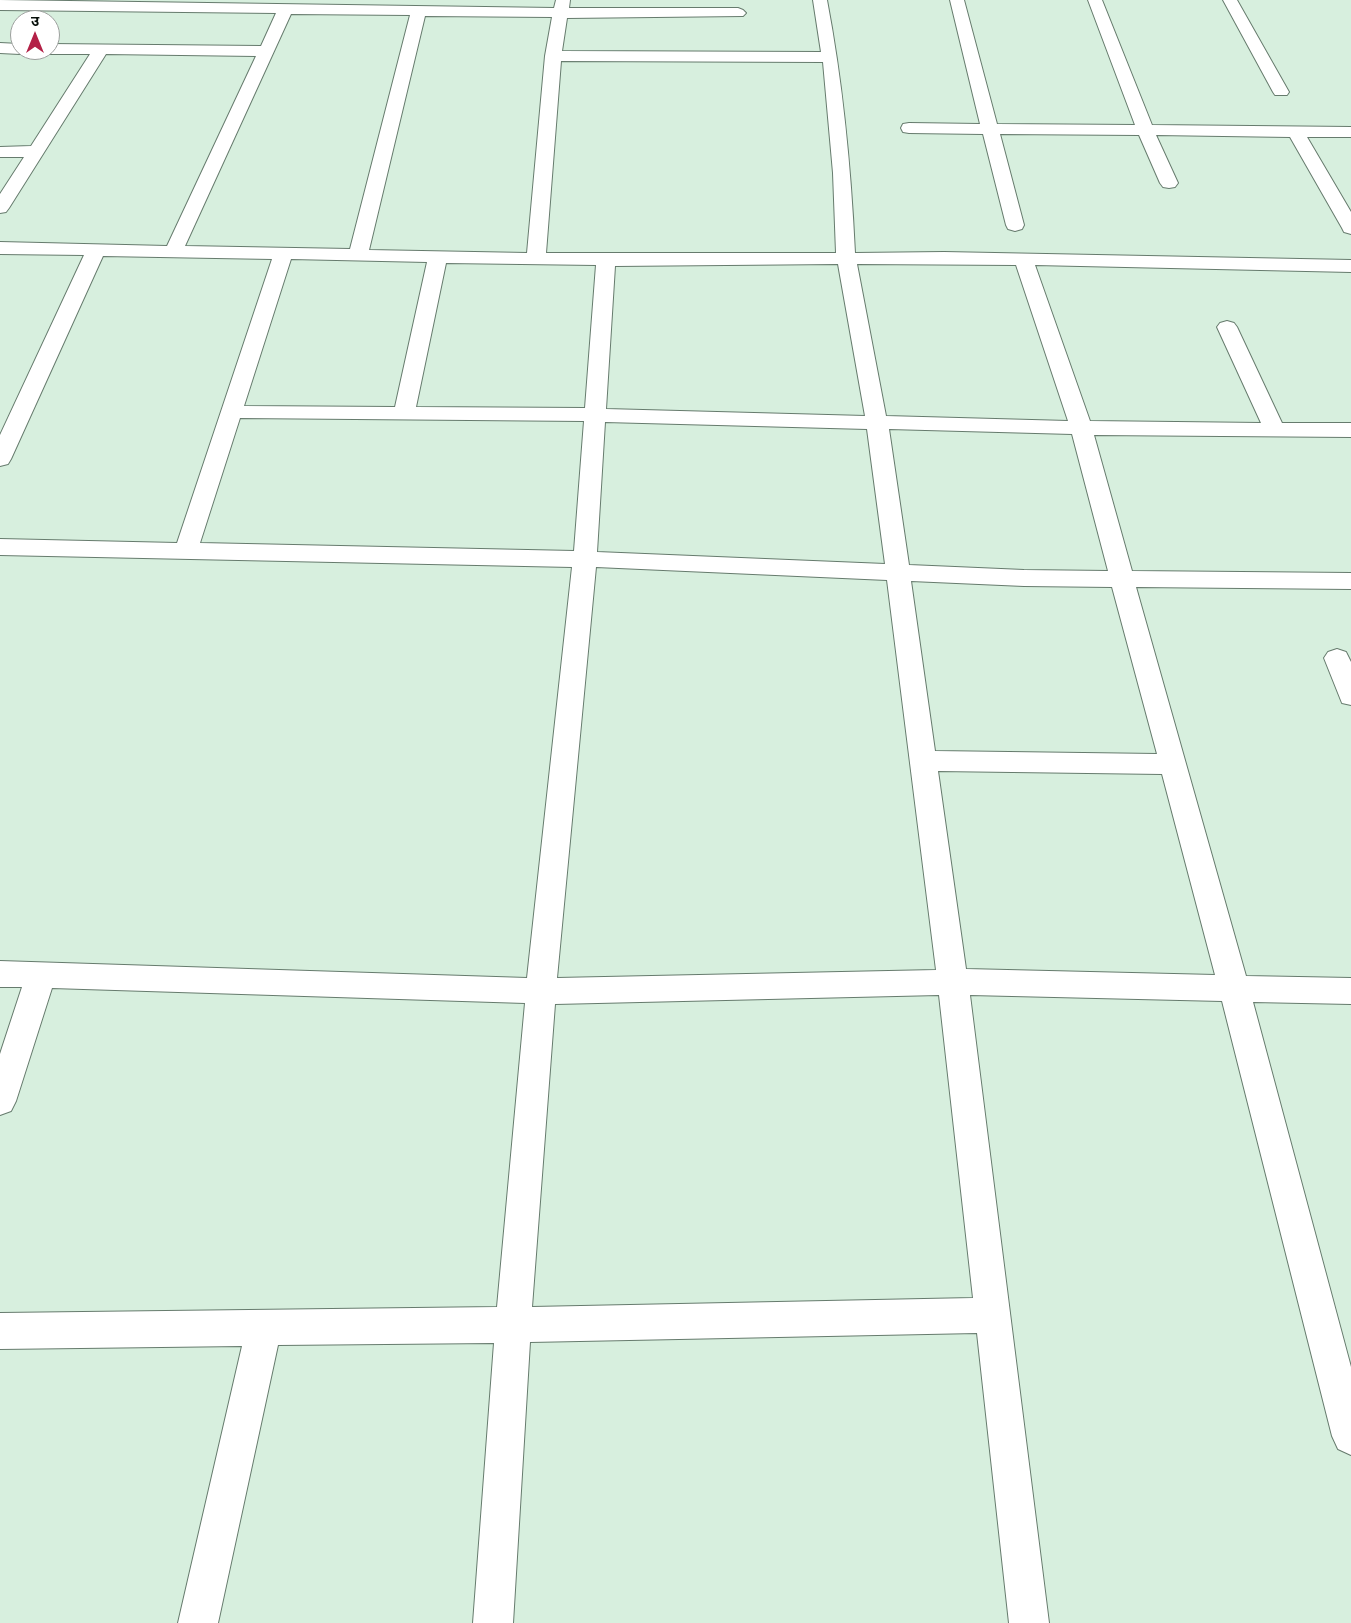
<!DOCTYPE html>
<html>
<head>
<meta charset="utf-8">
<style>
	body { margin:0 }
	#map { position:relative; width:1351px; height:1623px; overflow:hidden; background:#d7efde; font-family:"PT Serif","Noto Sans Devanagari",serif }
	canvas { display:block }
	.north { position:absolute; left:10px; top:10px; width:50px; height:50px; box-sizing:border-box; background:#fff; border:1px solid #9c9f9d; border-radius:50%; rotate:0deg; font-size:14px; font-weight:700; line-height:20px; text-align:center; color:#070f0a }
	.north::after { content:''; display:block; margin:auto; width:18px; height:22px; background:#b32147; clip-path:polygon(50% 0,100% 100%,50% 72%,0 100%) }
</style>
</head>
<body>
<div id="map">
<canvas width="1351" height="1623"></canvas>
<div class="north">उ</div>
</div>
<script>
const g = document.querySelector('canvas').getContext('2d');
g.lineJoin = 'round';
function strokePath(path, color, width, dash) {
  g.strokeStyle = color;
  g.lineWidth = width;
  g.lineCap = dash ? 'butt' : 'round';
  g.setLineDash(dash || []);
  g.stroke(path);
}
function fillPath(path, color) {
  g.fillStyle = color;
  g.fill(path, 'evenodd');
}
const minor = new Path2D(`
	M0,0L554,8L556,0H570L569,8H738L743,10L746,13L743,16L567,18L562,51L821,52L813,0H827C843,84 851,168 855,253L944,252L1351,260V272L1035,265L1090,421L1261,423L1217,327L1220,323L1227,321L1234,323L1237,327L1282,423H1351V437L1094,435L1132,571L1351,573V589L1136,587L1246,976L1351,978V1004L1253,1002L1351,1367V1455L1338,1449L1332,1436L1222,1001L970,995L1049,1623H1009L977,1333L530,1342L513,1623H473L494,1343L278,1345L218,1623H178L242,1346L0,1349V1313L497,1307L525,1003L52,988L16,1101L11,1111L0,1115V1054L22,987H0V961L527,978L572,567L0,555V539L177,543L272,259L103,256L11,459L8,464L0,466V435L84,255L0,254V242L167,246L256,56L106,54L9,208L6,212L0,213V194L24,157H0V147L31,146L90,54H50L43,50H50V44L261,46L276,13L0,10ZM291,14L410,15L350,249L185,246ZM425,16L552,17L545,56L527,253L369,250ZM561,61L823,62L833,173L836,253H546ZM291,259L427,262L395,407L244,406ZM446,263L596,265L585,408L416,407ZM838,264L865,416L606,409L615,266ZM857,264L1016,265L1068,421L886,416ZM240,418L584,421L574,551L200,543ZM605,422L867,429L885,564L597,552ZM889,429L1072,434L1108,571L1024,570L909,565ZM596,567L887,580L936,970L557,978ZM911,581L1024,586L1112,587L1157,754L935,751ZM938,771L1162,774L1215,975L966,969ZM939,995L973,1298L532,1307L555,1004Z
	M950,0H964L997,124L1135,125L1088,0H1102L1152,125L1351,127V137H1307L1351,212V234L1344,232L1342,228L1290,137L1156,135L1178,183L1175,187L1169,188L1163,187L1160,183L1139,135L1000,134L1024,225L1022,229L1015,231L1008,229L1006,225L983,134L909,133L903,132L901,128L903,124L909,123L980,124Z
	M1223,0H1237L1289,92L1287,95H1275L1273,92Z
	M0,43L20,44V50H27L20,54L0,53Z
	M1337,649L1346,652L1351,662V705L1342,703L1324,658L1328,652Z`);
strokePath(minor, '#667b6d', 2);
fillPath(minor, '#fff');
</script>
</body>
</html>
